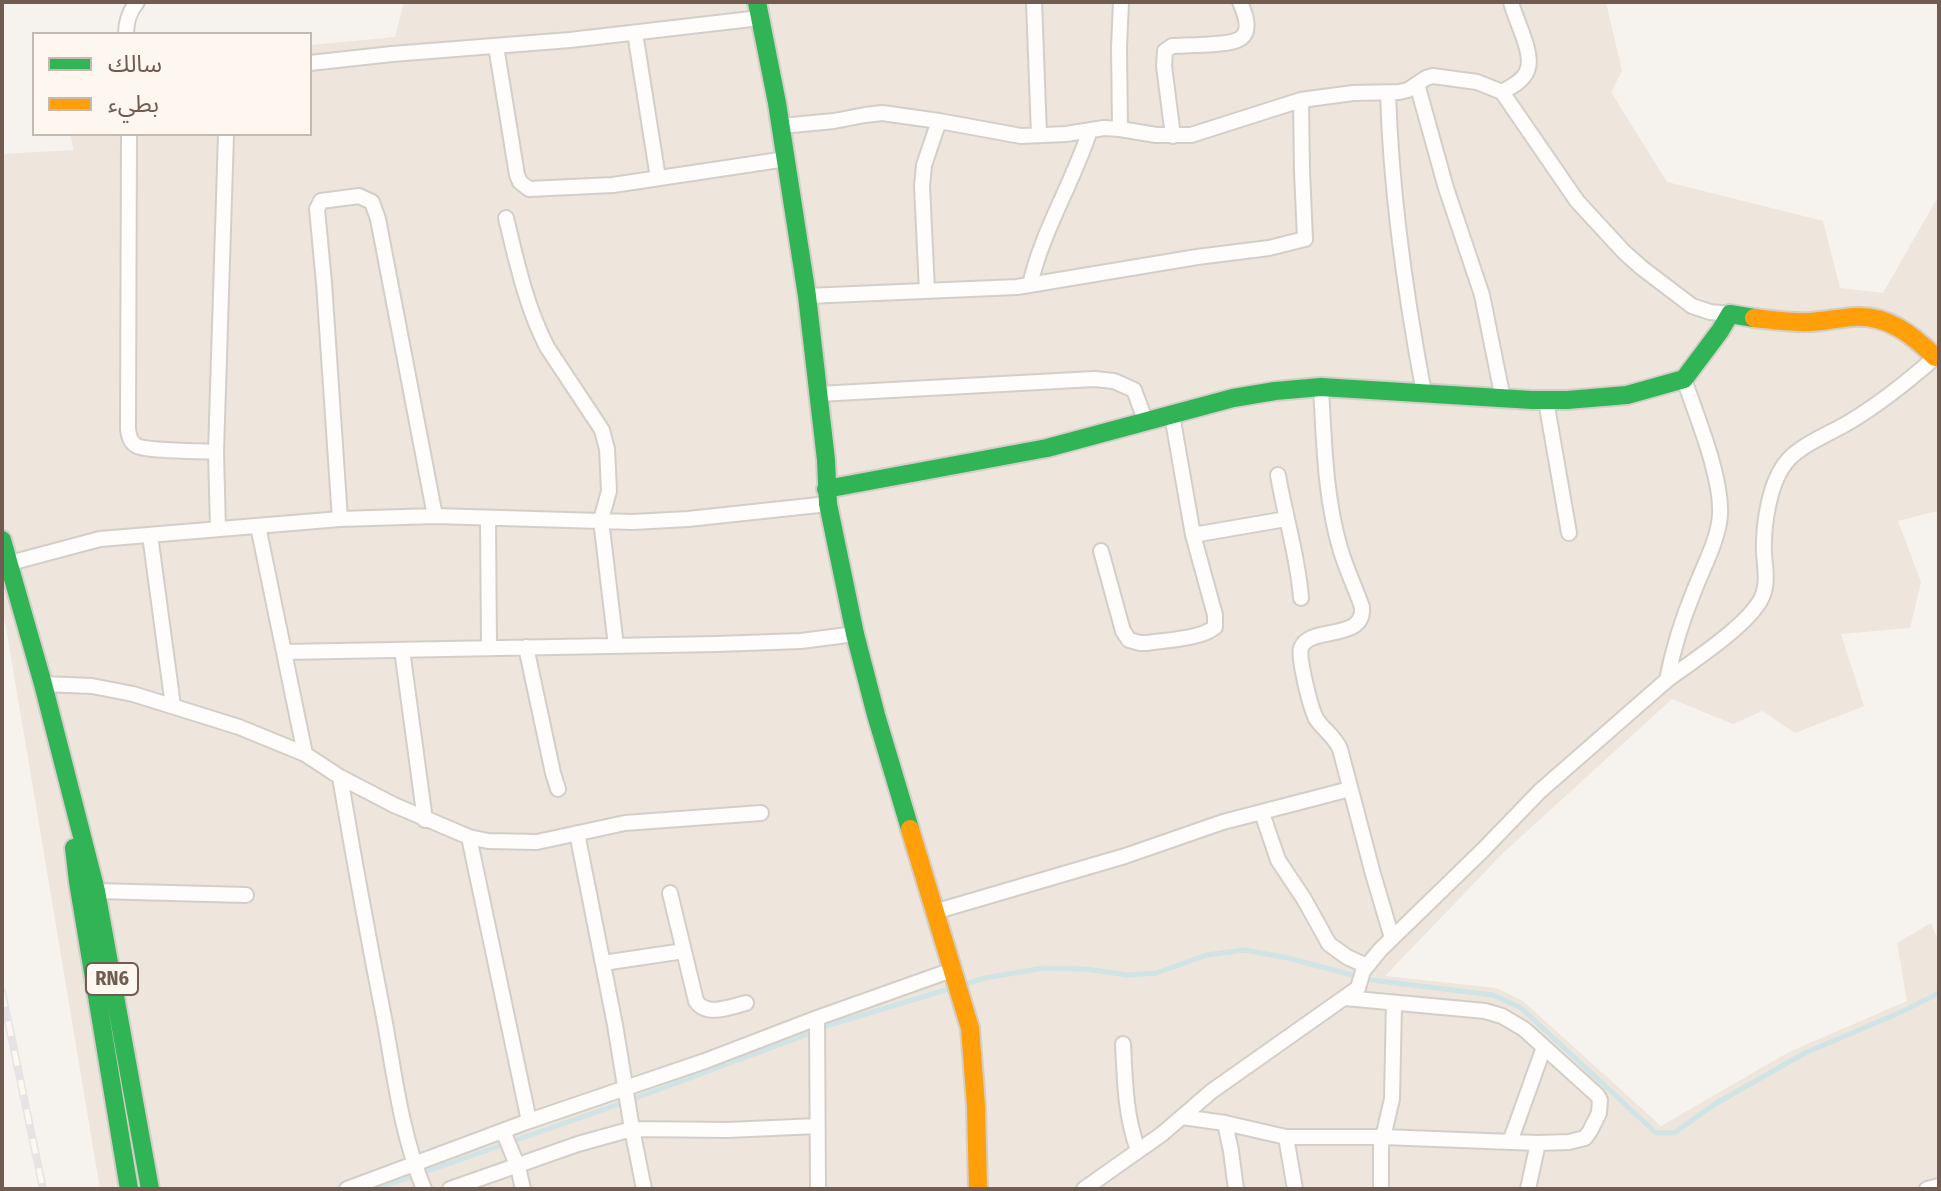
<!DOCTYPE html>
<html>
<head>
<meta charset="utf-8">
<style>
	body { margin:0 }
	#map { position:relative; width:1941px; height:1191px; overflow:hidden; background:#f6f2ed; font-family:"Fira Sans Condensed","Noto Sans Arabic",sans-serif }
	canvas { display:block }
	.frame { position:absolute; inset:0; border:4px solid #725b50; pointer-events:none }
	.legend { position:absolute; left:32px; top:32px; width:280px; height:104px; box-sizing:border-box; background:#fdf7f0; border:2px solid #c5b9b0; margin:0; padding:10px 14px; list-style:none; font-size:24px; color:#725b50 }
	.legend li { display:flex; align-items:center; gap:16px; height:40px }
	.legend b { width:40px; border:2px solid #c5b9b0 }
</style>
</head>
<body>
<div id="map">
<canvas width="1941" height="1191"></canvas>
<div class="frame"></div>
<ul class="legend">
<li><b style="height:10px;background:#30b455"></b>سالك</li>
<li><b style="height:10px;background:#ff9f0a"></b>بطيء</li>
</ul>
</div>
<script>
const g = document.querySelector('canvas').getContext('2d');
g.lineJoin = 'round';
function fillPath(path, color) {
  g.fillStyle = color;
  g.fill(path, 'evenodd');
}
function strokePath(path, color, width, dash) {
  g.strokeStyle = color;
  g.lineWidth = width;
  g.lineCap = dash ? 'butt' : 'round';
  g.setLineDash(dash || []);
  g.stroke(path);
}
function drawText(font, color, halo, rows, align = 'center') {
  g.font = font + ' "Fira Sans Condensed",sans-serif';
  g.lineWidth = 6;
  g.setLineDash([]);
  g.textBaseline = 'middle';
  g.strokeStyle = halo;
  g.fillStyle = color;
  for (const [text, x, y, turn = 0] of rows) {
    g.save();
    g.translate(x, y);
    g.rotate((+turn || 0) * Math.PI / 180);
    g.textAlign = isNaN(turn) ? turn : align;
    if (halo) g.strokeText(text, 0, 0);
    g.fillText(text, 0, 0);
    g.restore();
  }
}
fillPath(new Path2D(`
	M404,2H1606L1622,71L1611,92L1667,182L1823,221L1840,288L1883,293L1939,195V509L1937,511L1898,521L1921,582L1910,628L1841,634L1864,706L1795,733L1762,711L1733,724L1672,699L1503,853L1385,976L1496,988L1523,1001L1661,1126L1789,1052L1907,1001L1897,943L1931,923L1939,943V1189H100L2,603V154L74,150L70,134H310V45L395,37Z`), '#eee5dc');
strokePath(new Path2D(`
	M962,985L985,978L1044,968L1085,969L1128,975L1156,973L1207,955L1244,950L1288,958L1371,980L1493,995L1521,1008L1656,1133H1674L1715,1104L1805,1053L1899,1013L1939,993
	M826,1026L952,988
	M376,1189L625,1102L808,1034`), '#d0e3e5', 5);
const street = new Path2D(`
	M1034,2L1039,135
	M635,33L658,178
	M126,34C126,21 129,12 137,2
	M496,46L517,175L520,182L529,189L613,185L786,159
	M310,63L392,54L570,40L760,18
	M1417,84L1446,188L1482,295L1503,399
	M1502,92C1511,87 1523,81 1527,71C1535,54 1515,20 1511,2
	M1388,93C1391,194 1405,293 1424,393
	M781,126L834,121L865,115L882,113L939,121L1021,136L1066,134L1104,128L1120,129L1156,135H1191L1301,100L1353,93L1399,92L1408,90L1426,78L1433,76L1477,82L1502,92L1577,201L1624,252L1642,268L1692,306L1710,312L1730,314
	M1120,129L1119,47L1121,2
	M129,134L128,429C129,436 130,442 137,446C147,451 201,451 216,452
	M1173,136L1164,66L1165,51L1172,46C1186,45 1232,46 1241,38C1252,30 1244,11 1240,2
	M506,218C517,263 526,306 547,347L602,430L607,449L609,491L601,520L616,646
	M1030,285C1042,231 1073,183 1090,130
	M927,291L922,186L924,165L939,121
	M807,296L1017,287L1197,257L1269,248L1305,239L1302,171L1301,100
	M1321,387C1324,441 1325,497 1340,548C1346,569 1355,587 1362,607C1365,642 1309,625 1301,648C1298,658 1311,711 1317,720C1325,731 1335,737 1340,749L1373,874L1392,938
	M818,394L1094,379L1114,381L1134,390L1146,422
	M1546,401L1569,533
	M1278,475C1285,517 1298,556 1301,598
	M488,518L489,647
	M340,519L324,283L317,209L321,201L359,196L372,202L378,219L435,516
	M258,526L305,754
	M218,529L216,452L226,134
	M150,535L173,706
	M1193,535L1286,519
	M1101,551L1123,631L1129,640L1140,643H1147C1166,640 1201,639 1215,627V615L1193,535L1172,415
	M10,563L100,539L340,519L435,516L633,522L688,519L828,504
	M526,647L553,773L558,789
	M402,650L425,820
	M284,652L717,644L801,641L855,634
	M1667,680C1693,661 1745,627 1760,601C1769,586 1765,569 1764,553C1763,526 1769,480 1789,459C1802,445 1828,434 1846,424C1877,406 1912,378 1939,354
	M43,684L92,686L133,694L239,727L305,754L340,777L394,805L469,837L488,841L537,842L625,823L761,813
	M340,777C354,860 369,942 385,1023C395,1079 402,1136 424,1189
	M1262,813L1278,860L1304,899L1329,944L1347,957L1367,966
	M577,833L615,1025L632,1129L644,1189
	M469,837L529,1121
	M96,891L246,895
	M670,893L696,1001C706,1017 730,1007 746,1003
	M934,912L1125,856L1223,822L1350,789
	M603,963L684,951
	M817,1018L818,1189
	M1123,1044C1125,1080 1125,1115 1138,1150
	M1182,1117L1225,1123L1286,1137H1383L1538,1143L1569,1142L1585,1138L1590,1131L1599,1113L1600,1100L1597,1095L1524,1029L1502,1016L1485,1011L1345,998
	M1225,1123L1231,1151L1236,1189
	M503,1131L518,1167L523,1189
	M1286,1137L1295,1189
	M1510,1142L1544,1047
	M347,1189L529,1121L705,1061L817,1018L952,970
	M450,1189L578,1144L632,1129L728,1130L817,1126
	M1084,1189L1162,1134L1212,1091L1358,988L1363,971L1380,950L1482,851L1540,791L1667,680C1673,649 1682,620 1694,591C1703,567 1718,541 1720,515C1722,476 1697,418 1684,379
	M1381,1189V1146L1392,1099L1394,1003
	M1528,1189L1538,1143
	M1927,1189L1939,1186`);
const fast = new Path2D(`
	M757,2L777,103L807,296L826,460L828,504L855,634L876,715L910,829
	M826,489L1047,448L1233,398L1275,391L1321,387L1532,400H1567L1627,395L1684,379L1720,331L1730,314L1754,318
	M2,540L43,684L96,891L150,1189
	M74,848L78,882L129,1189`);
const slow = new Path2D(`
	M1754,318C1772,320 1791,323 1810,322C1825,321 1839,318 1854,317C1887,315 1912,334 1935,357
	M910,829L970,1028L976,1106L978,1189`);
strokePath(street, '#d3cec8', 18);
strokePath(fast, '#d4cec8', 22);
strokePath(slow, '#d4cec8', 22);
strokePath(street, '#fefdfc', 14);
strokePath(fast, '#30b455', 18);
strokePath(slow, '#ff9f0a', 18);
const rail = new Path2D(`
	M2,992L43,1189`);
strokePath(rail, '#e5e3e4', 8);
strokePath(rail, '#fdf7f0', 5, [15]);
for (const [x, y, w] of [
	[112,979,52]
]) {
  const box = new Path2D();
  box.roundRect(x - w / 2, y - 16, w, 32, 6);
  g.fillStyle = '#fdf7f0';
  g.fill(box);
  strokePath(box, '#725b50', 2);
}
drawText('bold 20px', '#725b50', null, [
	["RN6",112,979]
]);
</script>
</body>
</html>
